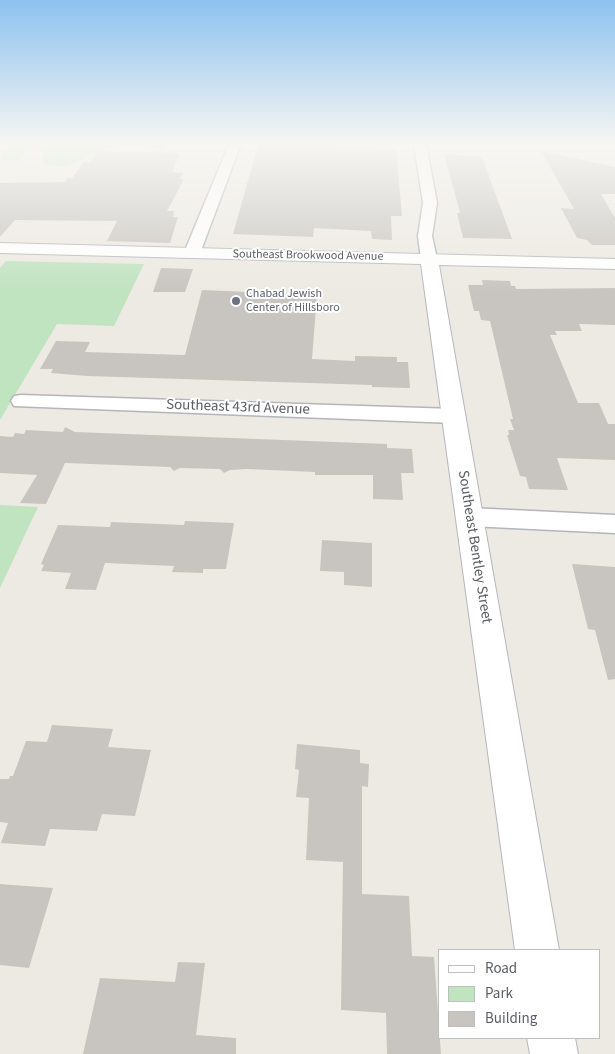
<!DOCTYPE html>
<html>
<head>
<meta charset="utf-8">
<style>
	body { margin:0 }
	#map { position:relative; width:615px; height:1054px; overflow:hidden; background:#edeae3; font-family:"Source Sans 3",sans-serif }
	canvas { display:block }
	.legend { position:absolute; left:438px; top:949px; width:162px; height:90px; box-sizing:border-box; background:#fff; border:1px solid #bdbfc1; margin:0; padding:6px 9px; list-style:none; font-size:15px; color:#5b5e63 }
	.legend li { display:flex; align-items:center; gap:10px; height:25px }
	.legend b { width:25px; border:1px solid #bdbfc1 }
</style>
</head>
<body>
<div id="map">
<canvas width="615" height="1054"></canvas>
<ul class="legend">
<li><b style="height:6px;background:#fff"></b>Road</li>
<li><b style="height:14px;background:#c0e3c0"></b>Park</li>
<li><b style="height:14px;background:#c8c5c0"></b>Building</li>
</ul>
</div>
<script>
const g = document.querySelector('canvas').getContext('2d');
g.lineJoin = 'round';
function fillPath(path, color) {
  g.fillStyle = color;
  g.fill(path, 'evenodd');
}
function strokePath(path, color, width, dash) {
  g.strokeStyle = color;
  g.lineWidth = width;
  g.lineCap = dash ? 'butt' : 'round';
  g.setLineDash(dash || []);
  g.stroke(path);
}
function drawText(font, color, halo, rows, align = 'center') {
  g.font = font + ' "Source Sans 3",sans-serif';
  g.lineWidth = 4;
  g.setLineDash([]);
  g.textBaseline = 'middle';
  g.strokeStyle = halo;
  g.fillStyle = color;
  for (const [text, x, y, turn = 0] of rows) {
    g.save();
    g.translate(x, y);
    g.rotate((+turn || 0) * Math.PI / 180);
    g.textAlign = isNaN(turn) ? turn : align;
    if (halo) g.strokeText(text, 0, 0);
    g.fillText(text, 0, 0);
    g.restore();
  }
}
fillPath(new Path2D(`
	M11,144H163L166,149C145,147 120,143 100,151C78,159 69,171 44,164L41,147L27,150L20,160L1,161L0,156Z
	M6,261L144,264L114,326L57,324L0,420V268Z
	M0,505L38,507L0,588Z`), '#c0e3c0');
fillPath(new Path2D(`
	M258,145L396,148L402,216H391L392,240L372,239L371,231L314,228L313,237L233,234Z
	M97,151L180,153L172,172L183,173L180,179H183L182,183L167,211H174L173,217H178L170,243L107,241L117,221L15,220L0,237V183L65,182L68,178H72L84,162L90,163Z
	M541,151L615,167V194H601L615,218V245H592L587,240L577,238L561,208L574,209Z
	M444,154L482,157L512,239L463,238L457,213H460L458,205Z
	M161,268L193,269L185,292H153Z
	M482,280L510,281L511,286H515L516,289L615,288V325L579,324L582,331H555L557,335H550L578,403H599L608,424H615V460L557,458L568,490L529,489L526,477L520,476L507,435H509L508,430H514L510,419H513L490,321L481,320L479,311H474L468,285H483Z
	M202,290L317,295L312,359L355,361V356L397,357V362H408L410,388L372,387V385L87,376L51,373L53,369H40L56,341L90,342L85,352L185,355Z
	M65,427L75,432L387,444V448L412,449L414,473H401L403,500L373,499V475H315V472L247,469L230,470L224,473L220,469L180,468L174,471L170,467L65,463L46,504L20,503L37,475L0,473V436L13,437L15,433L24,434L26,430L63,432Z
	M185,521L234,523L226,569H203V573L172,572L174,566L105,563L96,590L65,589L71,573L41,571L44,565L41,564L58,525L110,527L111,522L184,525Z
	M322,540L372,543V587L344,585V572L320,571Z
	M572,564L615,567V679L608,680L595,630L588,629Z
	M52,725L113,729L108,747L151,750L135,816L102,814L97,831L50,829L45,846L1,843L8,823L0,822V779H9L10,776H13L26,741L47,742Z
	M297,744L360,750V763L369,764L368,787L362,786V894L409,896L412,956L434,957L441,1054H387L386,1013L341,1010L343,862L306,860L309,798L296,797L299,770L295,769Z
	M0,884L53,888L29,968L0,965Z
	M178,962L205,963L196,1035L236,1038V1054H83L100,978L175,982Z`), '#c8c5c0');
const street = new Path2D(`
	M229,144H241L200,253L197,256H187L184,253Z
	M414,144H426L437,203L432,236L437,259L429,264L421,259L418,236L423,203Z
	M21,395L454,409L461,411L465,416L461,421L454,423L14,406L11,401L14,396Z
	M470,508L615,515V533L470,526L461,524L458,517L461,510Z`);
const secondary = new Path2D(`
	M0,243L615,259V269L439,265L559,950H515L421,264L0,253Z
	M527,1038H575L578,1054H530Z`);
strokePath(street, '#b3b5b9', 3);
strokePath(secondary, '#b4b7bc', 2);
fillPath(street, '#fff');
fillPath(secondary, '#fff');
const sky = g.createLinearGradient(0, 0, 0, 292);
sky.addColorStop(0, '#8dc2ef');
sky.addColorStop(0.49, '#f7f6f2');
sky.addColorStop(1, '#f7f6f200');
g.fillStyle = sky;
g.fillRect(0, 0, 615, 292);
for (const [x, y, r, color] of [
	[236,301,5,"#6b7280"]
]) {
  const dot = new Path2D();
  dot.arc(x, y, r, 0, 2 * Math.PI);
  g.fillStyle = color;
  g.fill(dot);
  strokePath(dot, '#fff', 2);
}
drawText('12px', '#5b5e63', '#fff', [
	["Southeast Brookwood Avenue",308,256,1]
]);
drawText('12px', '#5b616d', '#fff', [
	["Chabad Jewish",246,294],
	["Center of Hillsboro",246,308]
], 'left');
drawText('15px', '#5b5e63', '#fff', [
	["Southeast 43rd Avenue",238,408,2],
	["Southeast Bentley Street",474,547,81]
]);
</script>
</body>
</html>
